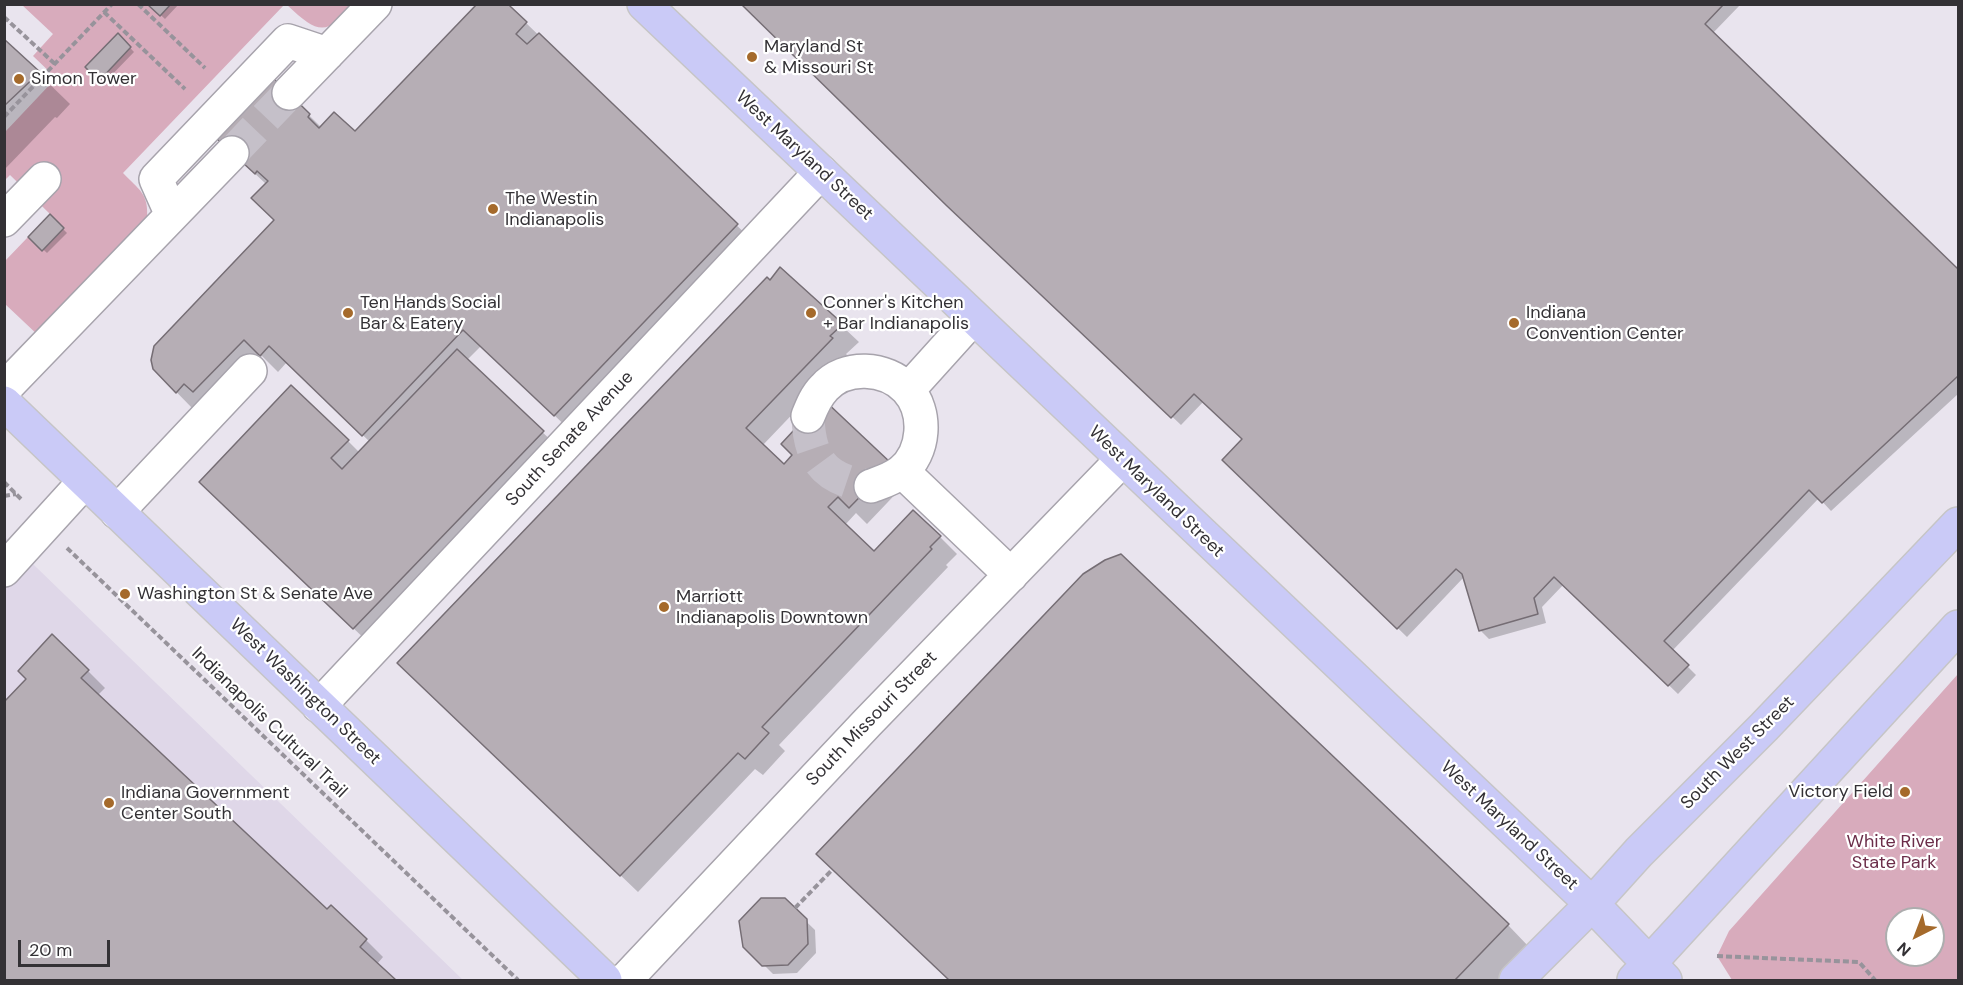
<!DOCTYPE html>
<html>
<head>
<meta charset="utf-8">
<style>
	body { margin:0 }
	#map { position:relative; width:1963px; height:985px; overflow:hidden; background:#e9e4ee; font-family:"DM Sans",sans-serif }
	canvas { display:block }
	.frame { position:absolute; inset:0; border:6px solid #333135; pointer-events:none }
	.north { position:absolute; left:1885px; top:907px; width:60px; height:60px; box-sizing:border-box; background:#fff; border:2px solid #adadae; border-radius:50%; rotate:222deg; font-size:16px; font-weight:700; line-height:24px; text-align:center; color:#333135 }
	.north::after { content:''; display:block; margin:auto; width:21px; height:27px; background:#a56a2b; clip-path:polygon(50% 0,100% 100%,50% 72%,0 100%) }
	.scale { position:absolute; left:18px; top:940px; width:92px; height:27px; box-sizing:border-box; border:3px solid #333135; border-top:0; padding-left:8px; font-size:18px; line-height:21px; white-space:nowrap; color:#333135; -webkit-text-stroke:4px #fff; paint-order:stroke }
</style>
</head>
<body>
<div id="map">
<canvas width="1963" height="985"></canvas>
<div class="frame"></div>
<div class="north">N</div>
<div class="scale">20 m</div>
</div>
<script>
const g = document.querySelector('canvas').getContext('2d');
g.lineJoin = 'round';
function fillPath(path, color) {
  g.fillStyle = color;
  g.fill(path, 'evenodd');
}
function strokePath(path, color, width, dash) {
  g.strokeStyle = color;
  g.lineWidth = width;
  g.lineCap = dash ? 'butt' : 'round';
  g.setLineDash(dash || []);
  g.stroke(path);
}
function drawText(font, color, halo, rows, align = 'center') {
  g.font = font + ' "DM Sans",sans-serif';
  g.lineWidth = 4.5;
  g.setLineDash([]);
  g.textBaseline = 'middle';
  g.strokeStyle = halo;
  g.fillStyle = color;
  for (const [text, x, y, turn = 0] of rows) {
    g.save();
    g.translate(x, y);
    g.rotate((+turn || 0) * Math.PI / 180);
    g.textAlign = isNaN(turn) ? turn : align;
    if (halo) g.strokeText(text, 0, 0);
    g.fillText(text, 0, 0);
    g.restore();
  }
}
fillPath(new Path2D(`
	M5,537L463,980H5Z`), '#dfd7e8');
fillPath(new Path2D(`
	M22,5H284L123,173C139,190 149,193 147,219L40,337L5,304V261L50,214L10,175L5,180V132L56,78L33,56L53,34Z
	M287,5H358C325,34 320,36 287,5Z
	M1958,674V980H1732L1717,956L1729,931ZM1897,919H1933V955H1897Z`), '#d8abbc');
fillPath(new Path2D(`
	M149,4H179L165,19Z
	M504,4L526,23L754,242L572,432L481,346L467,360L560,449L371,645L218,499L348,441L360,453L370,442L287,362L278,372L262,356L211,408L193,409L154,369L276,221L266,184L235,155L273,80L322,128L355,134Z
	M743,4H1741L1712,34L1958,271V394L1831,511L1819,498L1672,651L1696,675L1678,694L1564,584L1542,607L1546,623L1489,639L1480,630L1464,577L1407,637L1224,460L1244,440L1204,401L1181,425L958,214Z
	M118,35L134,52L104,83L87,67Z
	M4,40L70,104L57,118L55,117L4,170Z
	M50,216L67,233L47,253L30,237Z
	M781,269L859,342L846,354L848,356L762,446L784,466L907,482L867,524L856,513L845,525L874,553L940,537L957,554L946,565L948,567L779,745L785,751L763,775L755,769L638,892L416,680Z
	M88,671L105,688L97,696L327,912L331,907L366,940L383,957L377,964L394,980H4V704Z
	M841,877L1508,925L1530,948L1500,980H950Z
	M784,900L815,930L816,953L797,973L773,974L745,946Z`), '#0003');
const building = new Path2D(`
	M147,4H171L160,16Z
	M477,4H508L511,7L527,22L516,34L527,44L539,33L738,224L554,416L463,330L362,436L269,346L260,356L244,340L193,392L184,384L176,393L153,369L151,360L154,346L274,220L251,198L268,181L257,171L255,174L216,138L273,78L310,114L308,117L319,128L334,112L355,131Z
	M741,4H1724L1705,24L1958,269V376L1822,503L1809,490L1664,641L1689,665L1668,686L1554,577L1534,598L1538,614L1479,631L1462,574L1456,569L1397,629L1222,460L1242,439L1194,394L1171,418L947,206Z
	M118,33L131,47L99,81L85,67Z
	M4,39L40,72L4,106Z
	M50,214L64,228L42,251L28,237Z
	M780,267L843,324L830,336L833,338L746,428L784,464L792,455L781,444L823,399L892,464L849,508L838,497L828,507L874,551L913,510L941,536L930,547L932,549L762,727L769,733L745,759L738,753L620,876L397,663L767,277L770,280Z
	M457,349L544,431L353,629L199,482L291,385L349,440L331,458L342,469Z
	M1121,554L1509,924L1455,980H949L816,854L1083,574L1105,560Z
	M52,634L89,670L81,678L327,909L331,905L367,939L360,947L396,980H4V702L26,679L18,671Z
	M761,898H785L807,919L808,944L788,965L762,966L743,947L739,921Z`);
fillPath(building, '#b6aeb5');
strokePath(building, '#756d74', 1.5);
strokePath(new Path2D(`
	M232,153L289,93
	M808,416C809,461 826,481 871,486`), '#c5c0c9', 33, [33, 16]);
const minor = new Path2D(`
	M289,93L375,4
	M172,215L156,179L288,41L327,54
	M4,220L44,179
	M4,389L232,153
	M908,390L973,318
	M808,416C812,406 816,396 824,388C845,364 886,367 907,389C928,412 925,453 901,472C892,479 882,482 871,486
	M902,471L1011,575
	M117,512L250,371
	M4,570L85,481
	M319,706L821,172
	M625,980L867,723L1122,460`);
const major = new Path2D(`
	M644,4L1592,904L1665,980
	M4,403L605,980
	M1516,980L1592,904L1639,852L1764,727L1958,524
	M1634,980L1958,627`);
strokePath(minor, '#a7a3ac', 36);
strokePath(major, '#c6c5c6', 36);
strokePath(new Path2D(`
	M138,4L205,68
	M104,12L185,89
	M4,17L55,64
	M4,117L112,4
	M4,482L23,501
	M4,496L16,494
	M67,548L518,980
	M795,908L832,870
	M1717,956L1859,962L1875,980`), '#97939b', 4, [6, 3]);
strokePath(minor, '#fff', 33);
strokePath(major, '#cacaf7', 33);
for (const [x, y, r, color] of [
	[752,57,6,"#a56a2b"],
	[19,79,6,"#a56a2b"],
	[493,209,6,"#a56a2b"],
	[348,313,6,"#a56a2b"],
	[811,313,6,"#a56a2b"],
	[1514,323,6,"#a56a2b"],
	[125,594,6,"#a56a2b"],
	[664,607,6,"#a56a2b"],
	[1905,792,6,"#a56a2b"],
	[109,803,6,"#a56a2b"]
]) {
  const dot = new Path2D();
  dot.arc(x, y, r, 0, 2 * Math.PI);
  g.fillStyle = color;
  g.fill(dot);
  strokePath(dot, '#fff', 2);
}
drawText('18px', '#333135', '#fff', [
	["Maryland St",764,47],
	["& Missouri St",764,68],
	["Simon Tower",31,79],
	["The Westin",505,199],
	["Indianapolis",505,220],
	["Ten Hands Social",360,303],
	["Bar & Eatery",360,324],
	["Conner's Kitchen",823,303],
	["+ Bar Indianapolis",823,324],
	["Indiana",1526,313],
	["Convention Center",1526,334],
	["Washington St & Senate Ave",137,594],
	["Marriott",676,597],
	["Indianapolis Downtown",676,618],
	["Victory Field",1893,792,"right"],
	["Indiana Government",121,793],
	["Center South",121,814]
], 'left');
drawText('18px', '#333135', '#fff', [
	["West Maryland Street",804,156,43],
	["South Senate Avenue",570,439,-47],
	["West Maryland Street",1156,492,44],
	["West Washington Street",305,692,44],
	["South Missouri Street",872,719,-46],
	["Indianapolis Cultural Trail",269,723,44],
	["South West Street",1738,753,-45],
	["West Maryland Street",1509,826,43]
]);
drawText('18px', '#6b2d49', '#fff', [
	["White River",1894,842],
	["State Park",1894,863]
]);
</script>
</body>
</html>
